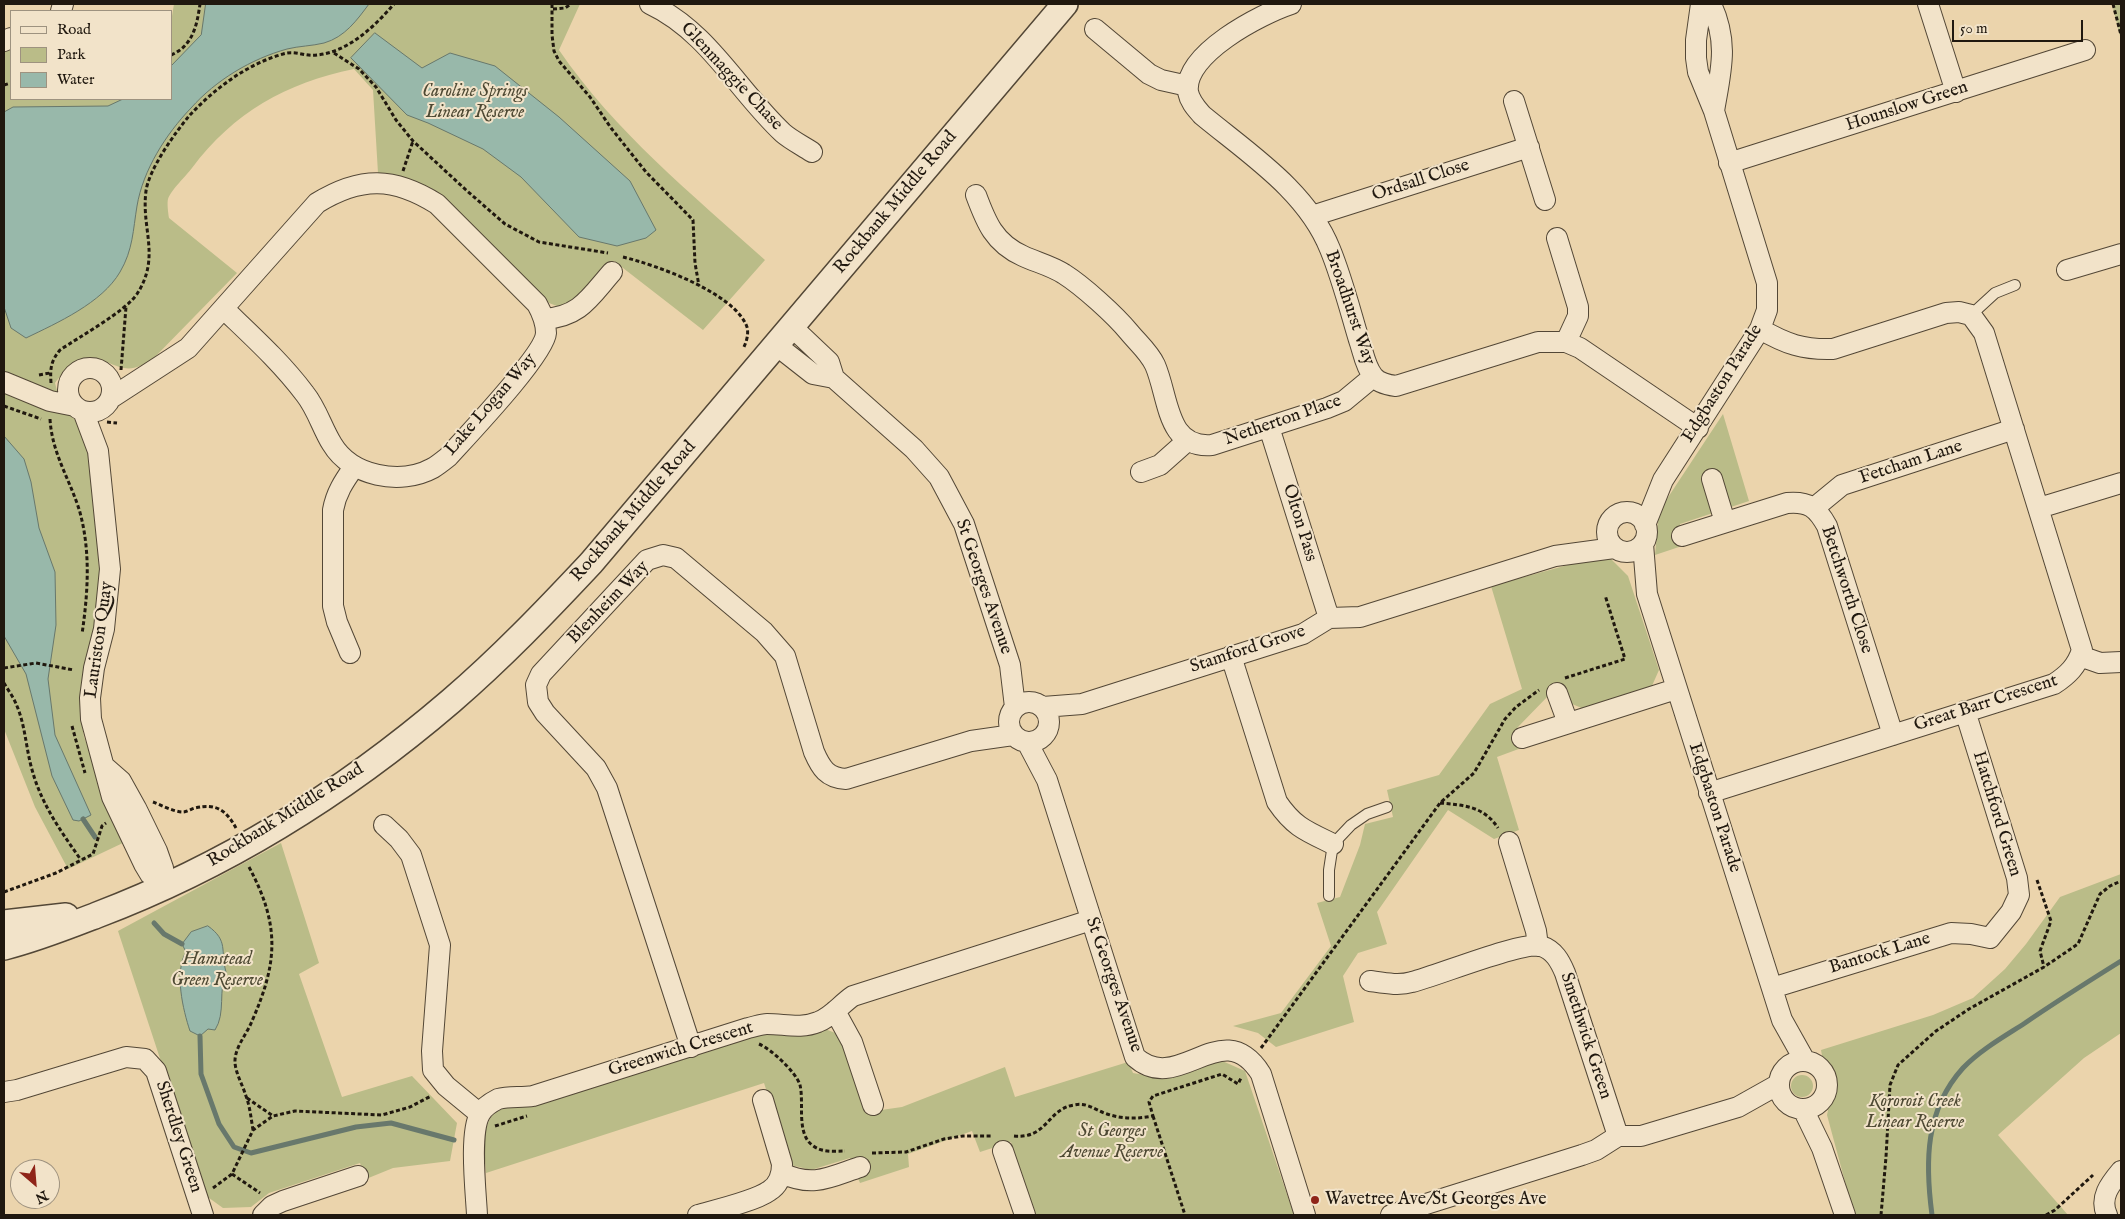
<!DOCTYPE html>
<html>
<head>
<meta charset="utf-8">
<style>
	body { margin:0 }
	#map { position:relative; width:2125px; height:1219px; overflow:hidden; background:#ebd4ac; font-family:"IM FELL English",serif }
	canvas { display:block }
	.frame { position:absolute; inset:0; border:5px solid #20180f; pointer-events:none }
	.legend { position:absolute; left:10px; top:10px; width:162px; height:90px; box-sizing:border-box; background:#f2e3c9; border:1px solid #9e927f; margin:0; padding:6px 9px; list-style:none; font-size:15px; color:#20180f }
	.legend li { display:flex; align-items:center; gap:10px; height:25px }
	.legend b { width:25px; border:1px solid #9e927f }
	.north { position:absolute; left:10px; top:1159px; width:50px; height:50px; box-sizing:border-box; background:#f2e3c9; border:1px solid #9e927f; border-radius:50%; rotate:153deg; font-size:14px; font-weight:700; line-height:20px; text-align:center; color:#20180f }
	.north::after { content:''; display:block; margin:auto; width:18px; height:22px; background:#8f2418; clip-path:polygon(50% 0,100% 100%,50% 72%,0 100%) }
	.scale { position:absolute; left:1952px; top:20px; width:131px; height:22px; box-sizing:border-box; border:2px solid #20180f; border-top:0; padding-left:6px; font-size:15px; line-height:18px; white-space:nowrap; color:#20180f; -webkit-text-stroke:4px #f2e3c9; paint-order:stroke }
</style>
</head>
<body>
<div id="map">
<canvas width="2125" height="1219"></canvas>
<div class="frame"></div>
<ul class="legend">
<li><b style="height:6px;background:#f2e3c9"></b>Road</li>
<li><b style="height:14px;background:#babc88"></b>Park</li>
<li><b style="height:14px;background:#98b8aa"></b>Water</li>
</ul>
<div class="north">N</div>
<div class="scale">50 m</div>
</div>
<script>
const g = document.querySelector('canvas').getContext('2d');
g.lineJoin = 'round';
function fillPath(path, color) {
  g.fillStyle = color;
  g.fill(path, 'evenodd');
}
function strokePath(path, color, width, dash) {
  g.strokeStyle = color;
  g.lineWidth = width;
  g.lineCap = dash ? 'butt' : 'round';
  g.setLineDash(dash || []);
  g.stroke(path);
}
function drawText(font, color, halo, rows, align = 'center') {
  g.font = font + ' "IM FELL English",serif';
  g.lineWidth = 4;
  g.setLineDash([]);
  g.textBaseline = 'middle';
  g.strokeStyle = halo;
  g.fillStyle = color;
  for (const [text, x, y, turn = 0] of rows) {
    g.save();
    g.translate(x, y);
    g.rotate((+turn || 0) * Math.PI / 180);
    g.textAlign = isNaN(turn) ? turn : align;
    if (halo) g.strokeText(text, 0, 0);
    g.fillText(text, 0, 0);
    g.restore();
  }
}
fillPath(new Path2D(`
	M174,4H580L559,50C615,132 692,194 765,260L703,330L614,261L572,306L562,308L549,303L415,182L378,173L373,90L354,69C286,83 234,112 192,168C186,176 171,190 168,199C167,203 168,212 169,218L237,273L151,361C142,365 134,370 124,368C116,367 109,362 101,360C80,354 67,367 55,383L62,409L89,431L100,582L95,632L80,712L84,737L125,842L68,869L35,807L4,729V51L11,50V99H171V22Z
	M2112,4H2121V40Z
	M1723,414L1749,501L1680,524L1679,547L1655,555L1659,511Z
	M1610,558L1628,576L1659,670L1651,688L1584,709L1572,704L1566,687L1550,694L1517,728L1524,747L1497,757L1519,830L1494,839L1448,810L1377,912L1387,944L1358,953L1343,976L1354,1022L1276,1047L1258,1033L1233,1026L1281,1013L1331,946L1317,903L1340,897L1360,845L1365,824L1393,817L1387,790L1439,775L1490,704L1522,689L1491,586L1590,559Z
	M281,843L319,963L299,974L342,1097L412,1076L457,1123L450,1161L393,1168L366,1179L360,1163L269,1193L251,1207L223,1208L205,1195L118,931Z
	M2121,874V1033L2084,1058L1998,1135L2068,1215H1854L1827,1115L1835,1078L1823,1061L1821,1050L1933,1015L1973,998L2005,969L2026,944L2060,897Z
	M825,1029L838,1034L845,1044L867,1112L902,1107L1005,1067L1015,1097L1128,1062L1133,1073L1161,1078L1220,1060L1245,1071L1294,1215H1036L1011,1142L980,1152L972,1131L908,1154L909,1167L860,1183L850,1158L811,1170L791,1165L764,1083L486,1173C485,1150 479,1123 500,1108L759,1035C770,1033 781,1036 792,1036C803,1035 814,1033 825,1029Z
	M1791 1086a11 11 0 1 1 22 0a11 11 0 1 1-22 0Z`), '#babc88');
const water = new Path2D(`
	M206,4H369C357,20 345,37 324,43C312,46 299,46 287,49C251,59 216,80 191,108C166,134 143,170 137,206C133,230 133,250 120,272C102,303 57,323 26,338L11,328L4,307V112L13,107L108,106L123,99H171V66L201,35Z
	M375,33L422,68L450,53L495,66L559,117L630,181L656,230L646,238L617,246L579,237L521,177L483,149L428,123L407,115L351,58Z
	M4,436L24,459L31,482L39,528L55,572L56,625L48,679L55,735L91,815L79,821L73,820L52,776L26,674L4,636Z
	M208,926C229,941 220,950 226,972C218,990 226,1013 215,1030L208,1029L200,1036L190,1031C183,1010 174,972 186,952L182,944L191,932Z`);
fillPath(water, '#98b8aa');
strokePath(water, '#68786c', 1);
strokePath(new Path2D(`
	M83,819L95,837
	M154,923L164,934L182,944
	M200,1036L201,1074L219,1124L234,1147L251,1153L356,1127L391,1123L454,1140
	M1932,1215C1925,1162 1925,1110 1963,1068C1980,1050 2005,1036 2025,1023C2057,1001 2089,981 2121,961`), '#68786c', 5);
const service = new Path2D(`
	M1971,315L1995,293L2015,285
	M1329,896V870L1333,844L1351,825L1367,814L1387,807`);
const minor = new Path2D(`
	M650,4C708,31 738,91 783,133C791,140 803,146 812,152
	M1291,4C1261,14 1183,54 1188,92C1190,102 1196,108 1202,115C1249,154 1307,191 1330,249C1342,278 1350,310 1359,340C1363,351 1365,366 1373,376C1378,383 1388,385 1396,386L1538,342H1566L1580,348L1698,428
	M1711,4C1729,43 1721,70 1714,111
	M1928,4L1956,92
	M61,11L63,4
	M1095,29L1149,74L1161,80L1188,86
	M4,41L11,38
	M1514,101L1545,200
	M1729,163L2085,50
	M976,195C986,222 994,243 1023,256C1036,262 1052,266 1064,274C1083,286 1115,315 1129,332C1138,343 1149,352 1155,365C1169,397 1166,449 1212,445L1327,408L1344,401L1373,377
	M1312,216L1529,147
	M1557,238L1578,307V316L1566,342
	M2067,270L2121,254
	M544,319C580,317 590,297 612,272
	M791,326L829,362L834,378L914,449L939,477L964,524L1010,665L1015,707
	M776,345L813,374L834,378
	M68 390a22 22 0 1 1 44 0a22 22 0 1 1-44 0Z
	M4,382L50,401L75,406
	M111,398L188,348L317,203C361,176 394,177 437,204L537,304C542,313 546,322 546,333C545,354 466,437 448,457C443,461 438,465 433,468C400,486 351,476 332,444C322,428 317,409 305,394C281,362 252,336 224,309
	M83,411L98,451L110,569L104,629L94,668L90,698L91,719L112,797L144,864L150,874L165,888
	M1269,427L1329,618
	M1141,472L1160,465L1187,441
	M1712,479L1725,522
	M1814,508L1842,485L2014,429
	M2039,508L2121,483
	M1607 532a20 20 0 1 1 40 0a20 20 0 1 1-40 0Z
	M1645,525L1663,480L1760,329L1767,310V283L1714,111L1698,72L1696,58V40L1701,4
	M1682,536L1787,503C1809,501 1817,508 1827,526L1893,735
	M1643,544L1647,594L1782,1020L1805,1061
	M350,653L337,622L333,606V510C336,493 344,481 354,467
	M1231,656L1277,802C1294,827 1306,831 1333,844
	M2080,656L2100,663L2121,662
	M1557,693L1568,723
	M1009 722a20 20 0 1 1 40 0a20 20 0 1 1-40 0Z
	M1043,707L1082,704L1303,634L1329,618L1360,617L1555,556L1614,548
	M1522,738L1676,689
	M1027,742L1047,780L1135,1057C1179,1097 1222,1012 1261,1074L1305,1215
	M105,767L121,781L136,808L157,851L163,868L165,888
	M1709,793L2054,684C2068,675 2077,666 2082,650L1984,333L1971,315L1959,312L1946,313L1833,349C1803,350 1786,344 1760,329
	M384,825L399,839L411,855L440,945L432,1051L433,1070L446,1086L480,1114
	M1509,842L1536,931L1538,946
	M1370,981C1384,983 1399,986 1412,982C1437,976 1521,941 1541,946C1554,950 1560,961 1565,973L1618,1136
	M1772,988L1951,933L1971,934L1990,938L2011,912L2019,895L2017,878L1965,711
	M835,1011L852,1042L873,1105
	M691,1047L607,788L596,768L545,713L538,702L536,685L541,674L647,560L663,555L676,558L764,632L785,656L814,752C821,768 827,778 846,779L971,741L1013,735
	M1779 1085a24 24 0 1 1 48 0a24 24 0 1 1-48 0Z
	M4,1092L17,1090L126,1057L145,1059L156,1071L203,1215
	M1803,1109L1822,1148L1845,1215
	M1003,1151L1025,1215
	M782,1173C813,1188 830,1177 860,1167
	M263,1215L272,1206L283,1201L358,1176
	M477,1215C476,1193 469,1133 480,1114C483,1108 492,1102 498,1099C509,1096 522,1098 533,1096L748,1028C754,1027 761,1024 767,1024C785,1024 801,1029 818,1022C832,1017 841,1004 853,996L1091,920
	M698,1215C716,1210 755,1201 769,1191C779,1185 782,1174 782,1164L763,1100
	M1391,1215L1582,1155L1596,1150L1618,1136H1641L1738,1107L1779,1084
	M2107,1215C2099,1198 2110,1184 2121,1171`);
const tertiary = new Path2D(`
	M4,923L66,916
	M4,947C36,939 66,927 97,915C226,866 346,791 451,701C501,658 546,611 591,563L1065,4`);
strokePath(service, '#534736', 12);
strokePath(minor, '#534736', 22);
strokePath(tertiary, '#534736', 28);
strokePath(new Path2D(`
	M552,4V35L554,51L559,61L590,97L611,128L646,172L693,220L695,263L699,286
	M2113,4L2121,35
	M553,9L565,8L571,4
	M334,53L359,69L376,87L396,120L413,141L466,190L505,224L539,242L608,253
	M171,55C193,46 197,25 200,4
	M4,85L11,83
	M403,171L413,141
	M623,257C656,265 735,293 747,327C749,335 746,343 743,349
	M121,370L126,307
	M39,375L50,373
	M51,383C50,368 51,361 60,350C79,337 126,311 137,294C161,257 141,229 146,191C149,169 175,133 189,116C214,89 247,64 283,54C295,50 306,57 317,55C348,52 374,27 394,4
	M4,406L41,419
	M50,419C52,453 69,478 79,509C91,550 88,593 82,634
	M107,422L117,423
	M4,668L36,663L74,670
	M1565,678L1625,659L1605,595
	M4,683C8,690 14,698 17,706C26,728 26,751 33,773C42,805 62,833 81,860
	M72,726L85,773
	M153,802C161,805 174,812 183,812C187,812 191,809 195,808C216,803 226,810 236,828
	M1440,803C1463,805 1484,806 1498,828
	M249,867C280,925 278,962 252,1021C247,1034 234,1048 235,1063C236,1074 243,1086 246,1096C250,1107 251,1118 253,1130
	M2037,880L2051,921L2040,951L2044,967
	M4,892L56,873L93,854L102,826L106,823
	M759,1044C771,1049 796,1072 800,1085C805,1106 793,1142 822,1150C829,1152 838,1151 845,1151
	M1261,1048L1440,803L1474,773L1505,719L1516,707L1539,690
	M247,1098L273,1116
	M1153,1116L1185,1215
	M495,1126L527,1116
	M1014,1136C1048,1139 1047,1109 1074,1105C1087,1102 1095,1110 1107,1114C1122,1119 1138,1119 1153,1116L1149,1102L1153,1096L1222,1074L1238,1084L1241,1078
	M872,1153L906,1152L944,1139L963,1136H993
	M232,1174L260,1193
	M213,1188L232,1174L253,1130L273,1116L295,1111L382,1115L410,1107L431,1096
	M1881,1215L1886,1157L1890,1085L1898,1065L1936,1031L1969,1009L2044,967L2078,944L2100,894L2110,886L2121,881
	M2046,1215L2055,1210L2093,1175`), '#20180f', 3, [4, 2.5]);
strokePath(service, '#f2e3c9', 10);
strokePath(minor, '#f2e3c9', 20);
strokePath(tertiary, '#f2e3c9', 25);
for (const [x, y, r, color] of [
	[1315,1200,5,"#8f2418"]
]) {
  const dot = new Path2D();
  dot.arc(x, y, r, 0, 2 * Math.PI);
  g.fillStyle = color;
  g.fill(dot);
  strokePath(dot, '#f2e3c9', 2);
}
drawText('18px', '#20180f', '#f2e3c9', [
	["Glenmaggie Chase",731,77,47],
	["Hounslow Green",1907,107,-18],
	["Ordsall Close",1421,181,-18],
	["Rockbank Middle Road",896,203,-50],
	["Broadhurst Way",1349,308,71],
	["Edgbaston Parade",1723,384,-58],
	["Lake Logan Way",491,405,-49],
	["Netherton Place",1283,421,-19],
	["Fetcham Lane",1911,463,-18],
	["Rockbank Middle Road",634,512,-49],
	["Olton Pass",1299,523,73],
	["St Georges Avenue",983,587,71],
	["Betchworth Close",1846,590,72],
	["Blenheim Way",609,603,-46],
	["Lauriston Quay",100,640,-82],
	["Stamford Grove",1248,650,-18],
	["Great Barr Crescent",1986,704,-18],
	["Edgbaston Parade",1714,808,72],
	["Hatchford Green",1996,814,73],
	["Rockbank Middle Road",286,816,-32],
	["Bantock Lane",1880,954,-17],
	["St Georges Avenue",1113,985,71],
	["Smethwick Green",1585,1036,72],
	["Greenwich Crescent",681,1050,-17],
	["Sherdley Green",178,1137,72]
]);
drawText('italic 18px', '#4e4933', '#f2e3c9', [
	["Caroline Springs",475,92],
	["Linear Reserve",475,113],
	["Hamstead",217,960],
	["Green Reserve",217,981],
	["Kororoit Creek",1915,1102],
	["Linear Reserve",1915,1123],
	["St Georges",1112,1132],
	["Avenue Reserve",1112,1153]
]);
drawText('18px', '#20180f', '#f2e3c9', [
	["Wavetree Ave/St Georges Ave",1325,1200]
], 'left');
</script>
</body>
</html>
